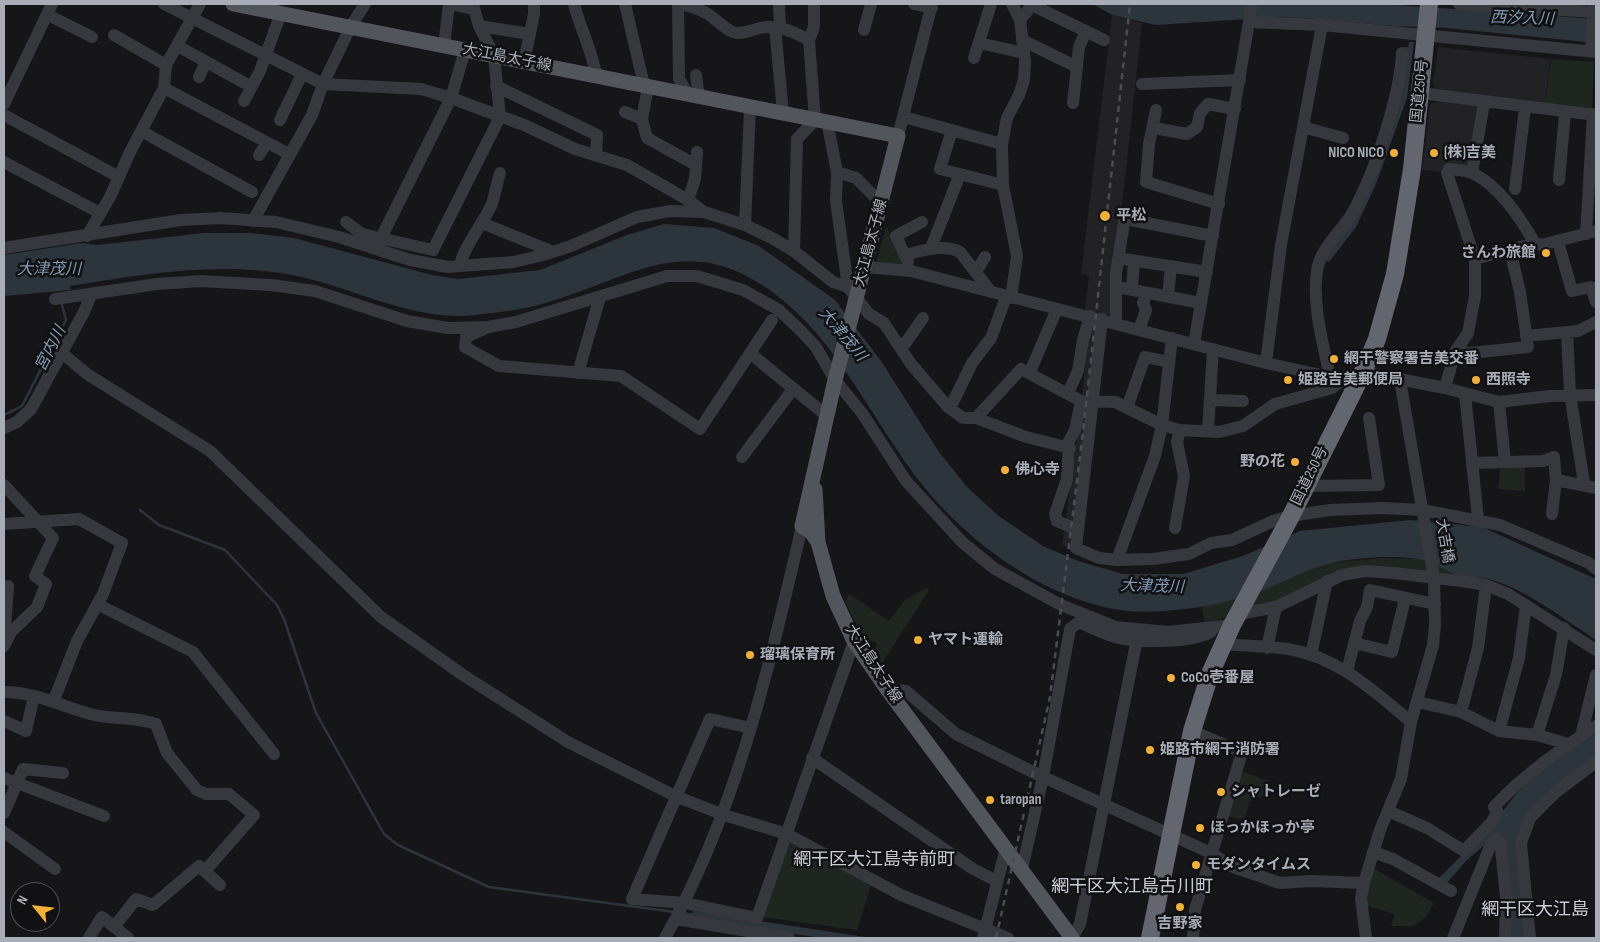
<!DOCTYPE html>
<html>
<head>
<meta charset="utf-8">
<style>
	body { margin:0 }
	#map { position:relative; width:1600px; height:942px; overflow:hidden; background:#161618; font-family:"Sofia Sans Condensed",sans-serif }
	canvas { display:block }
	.frame { position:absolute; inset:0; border:5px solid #a8adb8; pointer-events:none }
	.north { position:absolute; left:10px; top:882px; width:50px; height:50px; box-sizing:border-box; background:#111113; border:1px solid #4d4f55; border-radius:50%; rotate:299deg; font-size:14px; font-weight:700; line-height:20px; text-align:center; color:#a8adb8 }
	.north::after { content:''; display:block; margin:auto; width:18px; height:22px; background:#f2b134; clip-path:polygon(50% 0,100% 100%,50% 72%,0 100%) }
</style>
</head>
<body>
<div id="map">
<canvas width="1600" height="942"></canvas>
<div class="frame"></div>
<div class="north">N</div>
</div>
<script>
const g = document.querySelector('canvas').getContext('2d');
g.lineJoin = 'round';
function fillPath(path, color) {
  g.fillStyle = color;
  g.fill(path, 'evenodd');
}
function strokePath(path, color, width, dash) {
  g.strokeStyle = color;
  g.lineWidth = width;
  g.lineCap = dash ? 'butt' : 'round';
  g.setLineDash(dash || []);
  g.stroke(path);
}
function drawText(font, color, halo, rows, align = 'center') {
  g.font = font + ' "Sofia Sans Condensed","Noto Sans JP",sans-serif';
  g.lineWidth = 5;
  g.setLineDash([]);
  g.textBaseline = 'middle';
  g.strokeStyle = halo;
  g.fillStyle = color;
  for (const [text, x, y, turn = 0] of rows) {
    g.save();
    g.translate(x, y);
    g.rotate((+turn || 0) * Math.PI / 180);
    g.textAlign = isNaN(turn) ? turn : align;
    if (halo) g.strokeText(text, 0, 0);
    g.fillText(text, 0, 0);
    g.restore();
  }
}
fillPath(new Path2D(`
	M1112,15L1142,23L1110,316L1085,310L1089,276L1081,274Z
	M1438,47L1550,59L1545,104L1436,89L1433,85Z
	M1438,101L1480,106L1471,168L1444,172L1422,170L1430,105Z
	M1090,321H1096L1090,398H1082Z
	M1082,403H1089L1073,549L1062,545Z`), '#222225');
fillPath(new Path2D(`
	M1551,59L1594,62L1592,109L1545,104Z
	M886,226L906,265L876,263Z
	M1525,462V491L1498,489L1501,464Z
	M1381,558L1422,559L1454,574L1375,569L1276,602L1217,620L1205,621L1201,605L1269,588L1294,575L1330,563Z
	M926,588L929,590L881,665L873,654L877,644L861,633L845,602L849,594L889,621L905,600Z
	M1241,771L1269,781L1267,793L1250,801L1244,820L1227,816Z
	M792,842L871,886L857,930L762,917L787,844Z
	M1373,868L1434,903L1426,917L1413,926H1391L1395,914L1367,906L1366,892Z`), '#1e261f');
fillPath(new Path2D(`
	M1092,4H1382L1596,19V43L1447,28L1395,26L1306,18L1277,17L1156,25L1113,15Z
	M1409,42H1414L1407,98L1376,184L1356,227L1329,262L1324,260L1360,205L1403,51L1405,47H1408Z
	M664,224L714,228L759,246L835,300L881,361L939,452L968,488L1000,517L1043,546L1078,561L1123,574H1183L1243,556L1300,531L1411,520L1482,527L1596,579V640C1567,621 1525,589 1492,580C1481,576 1469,578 1458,575C1447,572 1437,565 1426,561C1403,554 1357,557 1332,563C1309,568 1290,579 1269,588C1227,606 1153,618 1108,608C1037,592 970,543 924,487C872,422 840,341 771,291C688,231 633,276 552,301C528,309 501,312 476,315C410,322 355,287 292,275C220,261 142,274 70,286L71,290L4,296V255L82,243L97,245L204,233H250L294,238L432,275L458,279L540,270L627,235Z
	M1596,731V760L1523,828L1526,938H1509L1505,846L1489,841L1466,861L1446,884L1438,879L1491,826L1517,793L1542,769Z
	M693,911L872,938H821L689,918Z`), '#2c353c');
strokePath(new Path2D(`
	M4,415L22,406L66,320L61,301
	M140,510L159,525L225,550L277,605L284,619L316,713L384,834L398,845L489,887L674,912
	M682,913L694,915`), '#2c353c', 2.5);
strokePath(new Path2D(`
	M164,4L323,84L421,89L451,98L524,125L575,149L627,165L688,200L704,212
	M450,4L473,9
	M574,4C580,28 592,50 596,75
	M625,4L644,85
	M678,4L679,79L688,94
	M682,4C691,7 700,9 708,14C717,20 723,28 733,32C743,35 751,30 760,28C778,24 794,32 809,40
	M779,4L780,27
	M914,4L932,8
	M1459,4L1596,12
	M48,15L92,37
	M1020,20L1032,5L1104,40
	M1250,22L1322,25L1596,52
	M479,26L530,34
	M775,27L783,113
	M864,30L871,4
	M114,35L166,65
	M1022,40L1077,67
	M979,43L1024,53
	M444,46L449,4
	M183,49L250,86
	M1591,50L1594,6
	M974,58L991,4
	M524,62L534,14V4
	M696,75L699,97
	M199,77L206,62
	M1142,84L1240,80
	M496,86L597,135L596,155
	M648,87L642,119L647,138L696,165
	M164,88L289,154
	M1420,93L1596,115
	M244,101L260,71L281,13
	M1073,103L1079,47L1086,31
	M4,104L52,4
	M1156,110L1149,144L1146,182L1219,204
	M625,112L642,119
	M4,115L119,177
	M904,117L1002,144
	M280,120L302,74
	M827,121L837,172L836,201L848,287
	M1303,127L1343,138
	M1154,128L1187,134L1197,127L1200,113L1208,104L1235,109
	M952,130L940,169L1003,185
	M143,132L252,192
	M898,136L932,4
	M259,155L267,143
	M4,162L100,213
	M837,172L856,178L881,203
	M1472,173L1484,103
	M1559,180L1565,113
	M1515,189L1525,108
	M688,200L695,179L697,152
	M253,221L312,115L323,84L351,26L365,4
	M346,222L362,234L433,250L500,117L494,55L479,26L473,4
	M482,223L551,251
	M745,225L750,108
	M1586,234L1593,114
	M87,236L110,197L130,152L164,88L166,65L200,4
	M381,238L451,98L465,50
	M1558,242L1572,291L1591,287L1596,302
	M4,248L181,220L220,218L276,222L339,237L410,260L448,267L460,266L514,262L543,255L571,246L637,217L670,211L704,212L745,225L772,238L794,251L833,282L848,287L869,314L884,323L911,364L948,407L963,418H976L1021,369L1081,401L1115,402L1162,425L1180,430L1219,432L1243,426L1275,404L1332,388L1346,377
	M931,248L960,174
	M794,251L797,139L815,120L809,40L814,27V4
	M906,255C923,250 943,244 960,252L991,292
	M1124,259L1207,272
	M1475,259L1535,243L1541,245L1596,231
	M908,262L896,236L922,222
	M460,266C462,249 484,222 492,204C495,194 497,183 500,173
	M865,267L911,271L1266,363L1330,377H1346L1363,372L1445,388L1499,402L1550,396L1596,395
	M976,272L985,257
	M1117,287L1201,303
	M1132,290L1134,261
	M1168,297L1171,266
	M1011,298L1017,256L1003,185L1002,144L1007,118L1019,95L1024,80L1025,61L1020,20L1012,4
	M55,299L157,284L201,281L271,285L315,291L407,321L447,328L488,327L516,322L667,276H697L743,290L779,310L801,331L816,347L835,380L862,413L906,481L962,542L995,569L1061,605L1116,627L1168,632L1232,625
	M1102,319L1076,548L1099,558L1117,560L1153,559L1189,554L1211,543L1232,540L1273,521L1291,516L1330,510L1382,508L1422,510L1500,525L1589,563L1596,569
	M1116,323V273L1124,223L1126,219L1213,236
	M484,329L466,337L465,347L499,366L621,376L700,429L772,320
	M1139,330L1146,310L1143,303L1147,293
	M1567,332L1570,394L1584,483
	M1526,336L1578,331L1596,322
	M1194,344L1252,4
	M902,348L923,318
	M61,352L87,374L210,451L381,617L463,675L568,742L675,796L724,815L787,834L901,895L1008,938
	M1455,352L1471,353L1528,347L1520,292L1510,250
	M751,354L827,416
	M1266,363L1281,245L1322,25
	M1030,372L1057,309
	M578,373L600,297
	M1330,377C1323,342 1312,306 1317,271C1320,247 1344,230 1354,210C1375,171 1400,96 1402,53
	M1445,388L1455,352L1468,333L1475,296V259L1447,173L1449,169C1456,170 1466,170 1472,173C1499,185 1520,218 1535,243
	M1068,393L1078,371L1083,340L1090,316
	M1465,394L1478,519
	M1210,400L1243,401
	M1499,402L1505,462
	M948,407L953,402L972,363L991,338L1006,297
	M1127,408L1145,357L1169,362
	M976,418L1026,437L1070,448
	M4,428L17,422L31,409L84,312L91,295
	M1208,431L1213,349
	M742,457L793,389
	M1473,463L1543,461L1554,457L1556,480L1552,514
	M1556,480L1596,488
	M4,485L53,538L35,576L46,584L37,607L11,632L4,646
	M1305,486L1379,485L1369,418
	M4,524L79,519L122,543L103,594L77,641L54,700
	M1175,528L1184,476L1177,442L1180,430
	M1078,530L1057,521L1055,514L1067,479L1069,441L1075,430L1081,401
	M1117,560L1155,456L1162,425L1172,338
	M97,604L193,652L274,754
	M1239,614L1276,607L1342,575L1365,571L1394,573L1461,581L1486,585L1508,594L1596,650
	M5,629L8,586
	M1354,643L1392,652L1405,599
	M1223,644C1244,646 1267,646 1288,649C1338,657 1374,691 1411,722
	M1267,648L1276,607
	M1311,655L1327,581
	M1347,671L1360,621L1367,607L1370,590L1435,604
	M887,689L906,691L956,734L1043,777L1211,853L1233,867L1280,883L1310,881L1364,883
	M4,692C35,692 61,706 90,714C112,720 134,716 156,724L167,753L197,790L206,794H229L254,815L205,871
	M1418,702L1461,712L1499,731L1537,735L1568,744
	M1461,712L1478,648L1486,585
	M4,721L26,731L34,696
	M751,728L710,719L632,899L685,903L757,918L854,641
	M1192,731L1242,752L1195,910L1193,938
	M1499,731L1519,658L1526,605
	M1537,735L1556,675L1564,628
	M1581,736L1596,675
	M812,758L973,869L997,881
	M4,778L104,816
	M1388,811L1427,828L1464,851L1492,822L1497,811L1494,807C1523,775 1560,750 1596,726
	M4,813L23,769L63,773
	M4,832L55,869
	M1495,839L1501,843V849L1506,897L1505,938
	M1373,852L1393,859L1451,891
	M1022,869L1043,777L1070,629L1079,622C1090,627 1102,633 1115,637C1136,643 1192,643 1211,632
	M676,919L789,938
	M114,927L136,899L153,905L199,866L220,885
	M89,938L102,917L128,938
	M665,938C737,810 769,667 802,526
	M983,938L1006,848
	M1072,938L1080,924L1137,639
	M1366,938L1361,898L1364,883L1380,830L1401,779L1411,722L1433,645L1435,625L1434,578L1400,380
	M1453,938L1491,844
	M1530,938L1521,843L1530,818L1555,793L1596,762`), '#37383d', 12);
strokePath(new Path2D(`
	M233,4L898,136L835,380L802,526L811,532L818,542L833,596L854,641L887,689L1072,938
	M815,489L818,542`), '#53555c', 15);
strokePath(new Path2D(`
	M1150,938L1192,731L1210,674L1232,625L1291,516L1363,372L1377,339L1395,274L1412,169L1429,4`), '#63666e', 18);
strokePath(new Path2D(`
	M996,938L1050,697L1083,432L1130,4`), '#4a4c52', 2.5, [6, 5]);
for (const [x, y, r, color] of [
	[1394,153,5,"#f2b134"],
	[1434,153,5,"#f2b134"],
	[1105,216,6,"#f2b134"],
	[1546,253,5,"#f2b134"],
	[1334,359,5,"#f2b134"],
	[1288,380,5,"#f2b134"],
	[1476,380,5,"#f2b134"],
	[1295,462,5,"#f2b134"],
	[1005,470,5,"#f2b134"],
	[918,640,5,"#f2b134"],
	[750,655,5,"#f2b134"],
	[1171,678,5,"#f2b134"],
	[1150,750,5,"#f2b134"],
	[1221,792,5,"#f2b134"],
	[990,800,5,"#f2b134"],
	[1200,828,5,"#f2b134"],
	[1196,865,5,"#f2b134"],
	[1180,907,5,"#f2b134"]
]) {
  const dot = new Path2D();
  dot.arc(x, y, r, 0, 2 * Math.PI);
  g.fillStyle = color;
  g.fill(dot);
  strokePath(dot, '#111113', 2);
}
drawText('15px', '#a8adb8', '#111113', [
	["大江島太子線",507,58,11],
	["国道250号",1420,91,-84],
	["大江島太子線",871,243,-75],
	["国道250号",1310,476,-64],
	["大吉橋",1444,541,80],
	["大江島太子線",873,664,57]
]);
drawText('bold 15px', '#a8adb8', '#111113', [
	["NICO NICO",1384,153,"right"],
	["(株)吉美",1444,153],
	["平松",1116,216],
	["さんわ旅館",1536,253,"right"],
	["網干警察署吉美交番",1344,359],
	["姫路吉美郵便局",1298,380],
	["西照寺",1486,380],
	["野の花",1285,462,"right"],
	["佛心寺",1015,470],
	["ヤマト運輸",928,640],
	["瑠璃保育所",760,655],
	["CoCo壱番屋",1181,678],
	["姫路市網干消防署",1160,750],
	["シャトレーゼ",1231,792],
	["taropan",1000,800],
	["ほっかほっか亭",1210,828],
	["モダンタイムス",1206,865],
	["吉野家",1180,924,"center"]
], 'left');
drawText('italic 16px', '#7f9bb3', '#111113', [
	["西汐入川",1522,19,2],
	["大津茂川",49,270],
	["大津茂川",842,335,50],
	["宮内川",51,349,-63],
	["大津茂川",1152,587,2]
]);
drawText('18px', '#c9ccd4', '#111113', [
	["網干区大江島寺前町",874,860],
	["網干区大江島古川町",1132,887],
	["網干区大江島",1535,910]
]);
</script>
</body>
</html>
